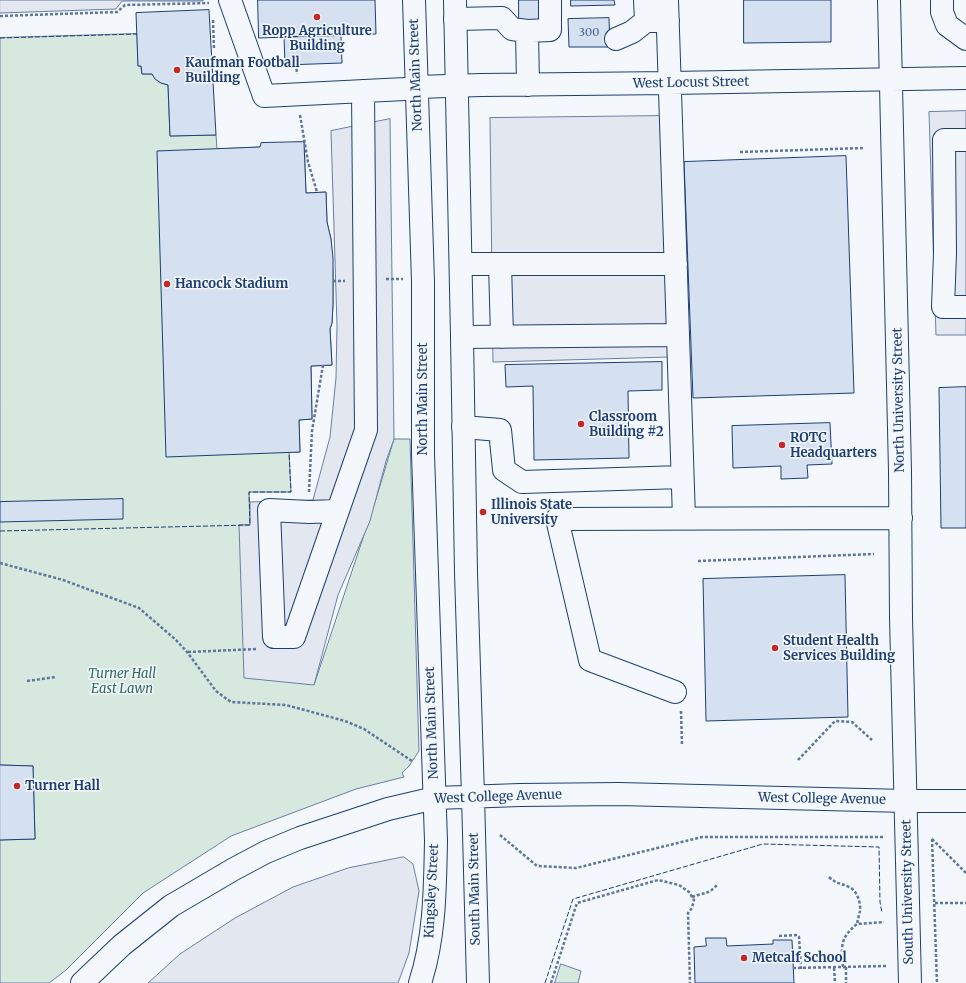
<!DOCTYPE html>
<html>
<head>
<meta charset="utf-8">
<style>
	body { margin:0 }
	canvas { display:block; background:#f4f7fb }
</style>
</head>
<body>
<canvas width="966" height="983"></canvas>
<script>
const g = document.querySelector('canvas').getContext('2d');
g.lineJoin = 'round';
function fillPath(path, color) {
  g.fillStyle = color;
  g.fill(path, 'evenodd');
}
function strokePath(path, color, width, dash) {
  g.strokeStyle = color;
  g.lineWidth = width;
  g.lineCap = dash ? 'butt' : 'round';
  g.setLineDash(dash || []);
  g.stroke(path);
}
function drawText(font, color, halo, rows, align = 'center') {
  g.font = font + ' Merriweather,serif';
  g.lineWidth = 3;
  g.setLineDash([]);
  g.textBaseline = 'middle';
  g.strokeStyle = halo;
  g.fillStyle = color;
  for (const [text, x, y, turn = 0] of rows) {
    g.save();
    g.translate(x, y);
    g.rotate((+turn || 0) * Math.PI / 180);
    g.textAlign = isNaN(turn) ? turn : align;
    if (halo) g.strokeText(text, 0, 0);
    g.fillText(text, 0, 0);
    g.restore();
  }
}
const green = new Path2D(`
	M137,34L138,66H141L142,74H152C156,81 160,83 168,85L170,136L216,135L217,149L260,147L304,142L306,193L326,192L327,222L331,239L333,273V304L332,323L330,329L332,365L311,366L312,419L299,420L300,452H289L291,492H249L250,525H239L314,685L376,499L394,439H410L419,751L409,766L402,773L404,777L356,789L231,836L143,893L66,970L49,983H0V840L35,839L33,766L0,765V38Z
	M561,964L581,971L578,983H555Z`);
fillPath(green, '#d7e8df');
strokePath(green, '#687fa3', 1);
const parking = new Path2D(`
	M0,0H203V1H122L116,9L0,13Z
	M966,111V335H936L929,112Z
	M661,116L670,357L493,362L490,118Z
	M390,119L394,439L386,461L370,521L338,595L314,685L244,678L239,525H250V502L313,500L330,437L336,378L337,325L331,131Z
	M404,857L413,864L419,891L409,953L398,983H148L180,954L235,918L293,887L348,868Z`);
fillPath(parking, '#e3e8f0');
strokePath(parking, '#687fa3', 1);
const building = new Path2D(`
	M258,0H375L376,34L259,38Z
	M519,0H542V21H519Z
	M571,0H614L615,5L571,6Z
	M744,0H831V42L744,43Z
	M209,10L216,135L170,136L168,85L161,83L155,79L152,74H142L141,66H138L136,13Z
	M609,18L610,47H569L568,19Z
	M341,36L342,63L285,65L284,37Z
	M304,142L306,193L326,192L327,222L331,239L333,258V304L332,323L330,329L332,365L311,366L312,419L299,420L300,452L166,457L157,151L260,147L261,143Z
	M846,156L854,393L693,398L684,162Z
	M662,362V390L628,391L629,458L534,460L533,386L506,387L505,365Z
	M966,387V528H941L939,388Z
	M830,423L832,464L807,465L808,478L781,479V466L733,468L732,426Z
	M123,499V519L0,522V502Z
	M845,575L848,717L706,721L703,579Z
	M0,765L33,766L35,839L0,840Z
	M706,938H726L727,946L773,944V940H792L794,983H695L694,947L706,946Z`);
fillPath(building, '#d5e0f0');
strokePath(building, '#1d3f73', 1);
const minor = new Path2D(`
	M230,0L264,96L405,89L416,87L481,85L670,83L966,78
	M645,0L646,21H668
	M667,0L684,518
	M889,0L900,471L901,618L910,983
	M942,0V12L947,25L966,39
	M455,19L502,18L512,29L527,31L550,30V0
	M527,31L528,85
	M616,39L632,32L646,21
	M966,140H944L945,253L943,307H966
	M461,264H676
	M500,264L502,337
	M462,337L678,335
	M463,427L500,430L504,470L522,482L682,477
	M337,511L309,512L269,510L274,637H294L366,430L363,91
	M675,692L590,660L557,519L901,518`);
const major = new Path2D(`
	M414,0L423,282V454L436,841C435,889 435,937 420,983
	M455,0L462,337L466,573L473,796L478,983
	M82,983L122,945L171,906L234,869L266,852L300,838L388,809L435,798L520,795L619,794L906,801H966`);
strokePath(minor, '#1d3f73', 24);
strokePath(major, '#1d3f73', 24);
strokePath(new Path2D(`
	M0,16L117,12L125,5L209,3
	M213,20L214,48
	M296,64L297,74
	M300,115L308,162L317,192
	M740,152L864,148
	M386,279H403
	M333,281H345
	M309,492L312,431L323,365
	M698,561L874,554
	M0,563L63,580L139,608L176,640L187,652L216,691L231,702L286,705L345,721L364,729L412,761
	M188,652L257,649
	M27,681L56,677
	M681,711L682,745
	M798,760L835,721L852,722L872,740
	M500,835L537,866L576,868L702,837H885
	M932,839L937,983
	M932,839L966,873
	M829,877C836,884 841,883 849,887C857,890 861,903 860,911C859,915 858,919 857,924
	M692,897C705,892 708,895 718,884
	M935,903H966
	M779,936L797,935L799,937L801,969
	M843,967C841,946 840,938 857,924L884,922
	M846,967V983
	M793,968L886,966
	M834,968L835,983
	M551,983L577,903L658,880L679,885L689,892L694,900L692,908L688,913L690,983`), '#5e769c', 2.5, [3, 2]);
strokePath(minor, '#f4f7fb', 22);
strokePath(major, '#f4f7fb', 22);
strokePath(new Path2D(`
	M0,38L137,34
	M0,531L250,525L249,492H291L289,452
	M545,983L573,899L763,844L879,847L880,902L882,913`), '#1d3f73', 1, [5, 2]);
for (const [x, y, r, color] of [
	[317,17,4,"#c62828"],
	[177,70,4,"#c62828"],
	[167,284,4,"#c62828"],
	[581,424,4,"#c62828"],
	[782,445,4,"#c62828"],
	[483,512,4,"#c62828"],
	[775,648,4,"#c62828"],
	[17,786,4,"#c62828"],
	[744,958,4,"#c62828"]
]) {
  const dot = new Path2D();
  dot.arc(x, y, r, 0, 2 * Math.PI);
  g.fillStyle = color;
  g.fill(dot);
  strokePath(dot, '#f4f7fb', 1.5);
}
drawText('11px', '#4b6792', null, [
	["300",589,33]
]);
drawText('bold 13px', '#1d3f73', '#f4f7fb', [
	["Ropp Agriculture",317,31,"center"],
	["Building",317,46,"center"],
	["Kaufman Football",185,63],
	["Building",185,78],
	["Hancock Stadium",175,284],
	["Classroom",589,417],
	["Building #2",589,432],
	["ROTC",790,438],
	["Headquarters",790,453],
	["Illinois State",491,505],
	["University",491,520],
	["Student Health",783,641],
	["Services Building",783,656],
	["Turner Hall",25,786],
	["Metcalf School",752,958]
], 'left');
drawText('13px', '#1d3f73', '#f4f7fb', [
	["North Main Street",416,75,-92],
	["West Locust Street",691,83,-1],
	["North Main Street",423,399,-90],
	["North University Street",899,400,-91],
	["North Main Street",432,723,-92],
	["West College Avenue",498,797,-2],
	["West College Avenue",822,799,1],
	["South Main Street",475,889,-91],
	["Kingsley Street",432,891,-87],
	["South University Street",908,892,-91]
]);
drawText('italic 13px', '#2c6c60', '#f4f7fb', [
	["Turner Hall",122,674],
	["East Lawn",122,689]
]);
</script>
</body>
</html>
